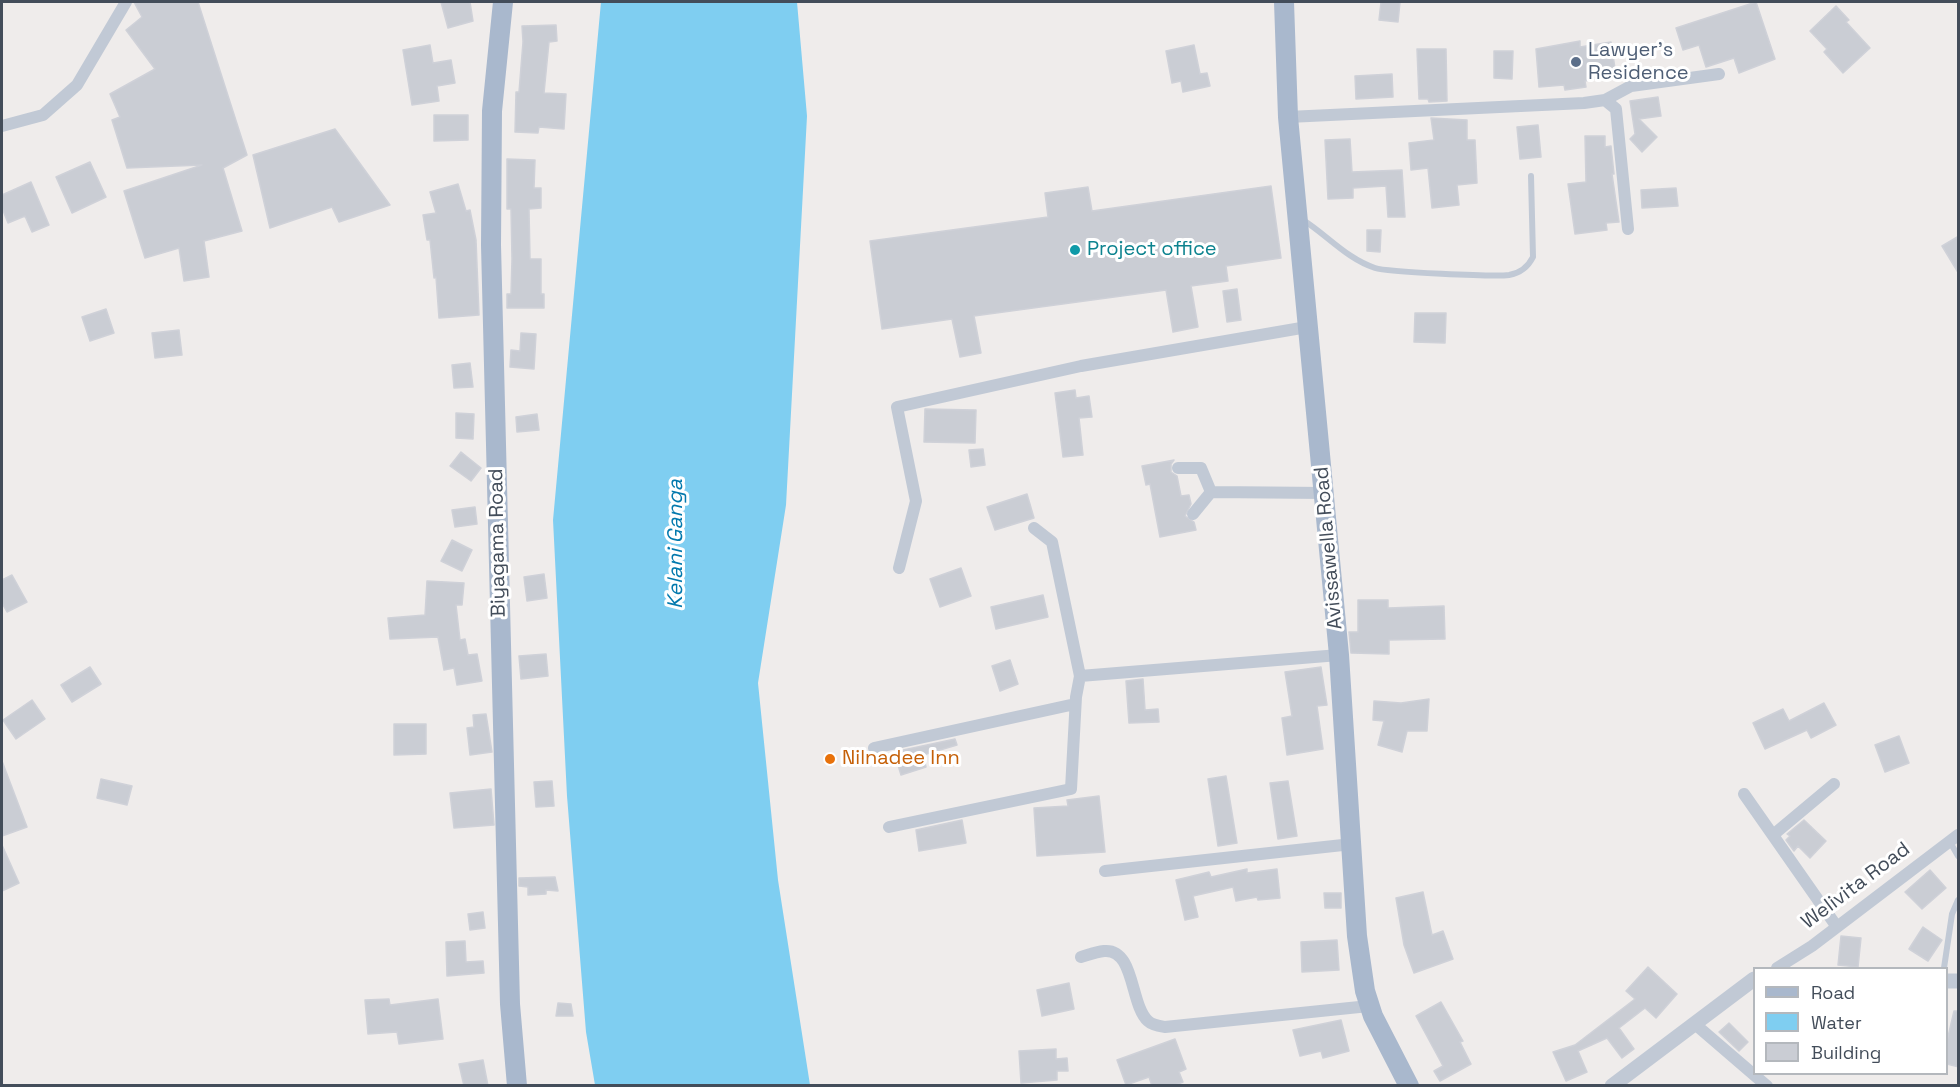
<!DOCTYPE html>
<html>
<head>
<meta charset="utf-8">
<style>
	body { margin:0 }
	#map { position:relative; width:1960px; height:1087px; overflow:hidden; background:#efeceb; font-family:"Space Grotesk",sans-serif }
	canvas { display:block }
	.frame { position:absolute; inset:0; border:3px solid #434d5a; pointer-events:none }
	.legend { position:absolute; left:1753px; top:967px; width:195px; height:108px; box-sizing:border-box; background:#fff; border:2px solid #b4b8bd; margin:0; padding:8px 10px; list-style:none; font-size:18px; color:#434d5a }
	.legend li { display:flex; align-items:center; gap:12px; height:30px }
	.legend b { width:30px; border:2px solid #b4b8bd }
</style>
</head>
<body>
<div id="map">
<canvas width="1960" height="1087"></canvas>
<div class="frame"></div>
<ul class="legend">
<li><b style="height:8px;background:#a9b8cd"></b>Road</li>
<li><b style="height:16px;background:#7fcef1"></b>Water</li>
<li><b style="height:16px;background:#cacdd4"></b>Building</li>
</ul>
</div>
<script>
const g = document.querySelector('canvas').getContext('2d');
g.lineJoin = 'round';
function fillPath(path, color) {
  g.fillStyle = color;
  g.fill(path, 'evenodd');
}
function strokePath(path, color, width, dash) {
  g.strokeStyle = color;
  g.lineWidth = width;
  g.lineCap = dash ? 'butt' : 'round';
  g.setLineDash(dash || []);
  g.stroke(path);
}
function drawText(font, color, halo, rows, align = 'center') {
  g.font = font + ' "Space Grotesk",sans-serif';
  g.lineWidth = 6;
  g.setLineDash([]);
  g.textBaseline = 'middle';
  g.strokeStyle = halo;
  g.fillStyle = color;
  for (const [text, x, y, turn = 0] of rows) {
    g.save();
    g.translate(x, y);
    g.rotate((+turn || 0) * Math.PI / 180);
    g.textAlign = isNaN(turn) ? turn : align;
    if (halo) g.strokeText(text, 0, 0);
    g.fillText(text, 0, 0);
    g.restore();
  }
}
fillPath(new Path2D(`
	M601,2H797L807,116L786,505L758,683L778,880L810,1085H595L586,1032L567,796L553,520Z`), '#7fcef1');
const building = new Path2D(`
	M134,2H198L247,155L223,168L242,231L204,241L209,277L184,281L179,248L145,258L124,191L202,165L127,168L112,120L120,117L110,94L155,69L126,30L142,17Z
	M441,2H470L473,21L448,28Z
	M1381,2H1400L1398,22L1379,20Z
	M1756,2L1775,59L1739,73L1734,58L1706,67L1699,45L1683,50L1676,28Z
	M1836,6L1849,20L1846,22L1870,48L1843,73L1824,52L1827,49L1810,31Z
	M556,25L557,41L549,42L544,93L566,94L564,129L539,127L538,133L515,132L516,92H519L523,42L522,26Z
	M1580,41V47L1611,42L1616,75L1585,81L1586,87L1565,90L1564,85L1539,87L1536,49Z
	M430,45L433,63L451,60L455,83L437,86L439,101L412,105L403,50Z
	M1194,45L1200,74L1207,73L1210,86L1183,92L1181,81L1172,83L1166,51Z
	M1417,49H1446L1447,101L1429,102L1428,99H1419Z
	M1494,51H1513L1512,79L1494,78Z
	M1392,74L1393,97L1356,99L1355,76Z
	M1658,97L1661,116L1639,119L1657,137L1642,152L1630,139L1635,134L1630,101Z
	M434,115H468V140L434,141Z
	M1431,118L1467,120V140H1475L1477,183L1457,185L1459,205L1432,208L1428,168L1411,170L1409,143L1434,140Z
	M1538,125L1541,157L1520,159L1517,127Z
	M335,129L390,205L339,222L332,207L270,228L253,155Z
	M1585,136H1605V147L1611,146L1614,174H1612L1619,222L1606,223L1607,230L1575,234L1568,184L1586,182Z
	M1350,139L1352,172L1402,170L1405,217H1388L1386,186L1353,188V198L1328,199L1325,140Z
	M507,159L535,160L534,188H541V208L529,209L530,259H541V294H544V308H507V294H511L512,259L511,209H507Z
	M90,162L106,197L72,213L56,177Z
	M31,182L49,225L32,232L25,216L8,223L2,208V195Z
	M458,184L466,211L470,210L476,240L479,315L439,318L436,277L434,278L430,240H427L423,215L436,213L430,192Z
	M1271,186L1281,258L1226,266L1228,281L1191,286L1198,327L1173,332L1166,290L974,316L981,353L960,357L952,319L882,329L870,241L1048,217L1045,193L1088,187L1092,211Z
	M1676,188L1678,206L1642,208L1641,190Z
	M1367,230H1381L1380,252L1367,251Z
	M1959,236V274L1942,246Z
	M1237,289L1241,320L1227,322L1223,291Z
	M106,309L114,333L90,341L82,317Z
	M1415,313H1446L1445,343L1414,342Z
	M179,330L182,355L155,358L152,333Z
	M521,333L536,334L534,369L510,367L511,350L520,351Z
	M470,363L473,387L454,388L452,365Z
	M1075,390L1076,398L1089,396L1092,417L1079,418L1083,455L1063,457L1055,393Z
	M925,409L976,410L975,443L924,442Z
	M456,413L474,414L473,439L456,438Z
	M537,414L539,430L517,432L516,417Z
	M983,449L985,465L971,467L969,450Z
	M461,452L481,468L471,481L450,466Z
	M1174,460L1171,464V472L1177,476L1181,496L1189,495L1191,504L1185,516L1194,522L1196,530L1160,537L1150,484L1146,485L1142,466Z
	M1027,494L1034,518L995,530L987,507Z
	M475,507L477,524L455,527L452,510Z
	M452,540L472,550L462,571L441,561Z
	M961,568L971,596L940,607L930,579Z
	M544,574L547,598L527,601L524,577Z
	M12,575L27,602L7,612L2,603V580Z
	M427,581L464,583L462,605H456L460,640L465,639L468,655L477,654L482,681L457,685L454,668L444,670L438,637L390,639L388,618L425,615Z
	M1043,595L1048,617L996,629L991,607Z
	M1358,600H1388V608L1444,606L1445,639L1389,640V654L1351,653L1349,632H1358Z
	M546,654L548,676L521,679L519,656Z
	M1010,660L1018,684L1000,691L992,666Z
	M90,667L101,684L72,702L61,685Z
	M1321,667L1327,705L1317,706L1323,749L1287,755L1282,718L1292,716L1285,672Z
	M1143,679L1145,710L1158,709L1159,722L1129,723L1126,681Z
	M1429,699L1427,731H1407L1402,752L1378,745L1384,721L1373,720L1374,701L1401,703Z
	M32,700L45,719L16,739L3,720Z
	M1824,703L1836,725L1811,738L1807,730L1765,749L1753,723L1783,709L1789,721Z
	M486,714L492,752L470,755L467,728L474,727L473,715Z
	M394,724H426V754L394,755Z
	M1899,736L1909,763L1885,772L1875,745Z
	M955,739L957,745L923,755L926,767L901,775L894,752Z
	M2,761L27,827L2,836Z
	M1226,776L1237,843L1218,846L1208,779Z
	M101,779L132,786L127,805L97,798Z
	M552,781L554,806L536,807L534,782Z
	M1288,781L1297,836L1278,839L1270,783Z
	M491,789L494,825L454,828L450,793Z
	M1099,796L1105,852L1037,856L1034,808L1068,806L1067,800Z
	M962,820L966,843L919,851L916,830Z
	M1804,820L1826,841L1810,858L1798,846L1794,851L1786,840L1790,836L1787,834Z
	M2,845L19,883L2,891Z
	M1247,869V873L1277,869L1280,898L1258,900L1257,897L1236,901L1233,887L1193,896L1198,917L1185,920L1176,880L1209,872L1211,877Z
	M1930,870L1946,888L1922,909L1905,892Z
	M555,877L558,891L546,890V894L528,895V887L519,886V878Z
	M1423,892L1432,935L1443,931L1453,959L1414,973L1404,945L1396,898Z
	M1324,893H1341V908H1325Z
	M483,912L485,928L470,930L468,914Z
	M1923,927L1942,940L1928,961L1909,949Z
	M1841,936L1861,938L1858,967L1838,965Z
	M1337,940L1339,970L1302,972L1301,942Z
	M465,941L466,962L483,961L484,973L447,976L446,942Z
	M1648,967L1677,994L1656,1018L1645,1008L1619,1028L1634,1049L1622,1058L1607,1038L1578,1051L1587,1072L1566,1081L1553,1052L1575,1045L1635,999L1626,991Z
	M1069,983L1074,1009L1042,1016L1037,990Z
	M389,999L390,1005L438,999L443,1039L399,1044L397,1032L368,1034L365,1000Z
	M1441,1002L1463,1041L1460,1042L1471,1064L1440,1081L1434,1071L1443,1066L1416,1016Z
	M558,1003L571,1004L573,1016H556Z
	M1954,1011H1959V1067L1947,1064V1041Z
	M1341,1020L1349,1051L1323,1058L1321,1051L1300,1056L1293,1030Z
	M1729,1023L1748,1042L1739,1051L1719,1032Z
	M1175,1039L1186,1069L1179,1072L1183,1082L1173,1086H1152L1149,1077L1126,1085L1117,1060Z
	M1056,1049V1059L1067,1058L1068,1071H1057V1080L1021,1083L1019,1051Z
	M483,1060L488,1086H464L459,1064Z`);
fillPath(building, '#cacdd4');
strokePath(building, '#cfd1d8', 1.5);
strokePath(new Path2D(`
	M1303,220C1327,235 1347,259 1375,268C1387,272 1495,277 1509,275C1521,273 1528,267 1533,257L1531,176
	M1950,842L1958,856
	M1944,968L1952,914L1958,900`), '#c1c9d5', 6);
strokePath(new Path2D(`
	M1605,100L1616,109L1628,229
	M1288,117L1584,103L1605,100L1631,86L1719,74
	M2,126L43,115L77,85L126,2
	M1178,468H1201L1211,492
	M1193,514L1211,492L1325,493
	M899,568L916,501L897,407L1081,366L1307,327
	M1080,676L1339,655
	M874,748L1075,704
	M1744,794L1837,927
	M889,827L1071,789L1076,697L1080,676L1052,542L1034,528
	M1773,835L1834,784
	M1105,871L1352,844
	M1081,957C1088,955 1096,952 1104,951C1135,948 1130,1005 1148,1021C1152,1025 1159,1026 1165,1027L1369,1006
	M1777,968L1812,946L1958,835
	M1696,1025L1767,1086`), '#c1c9d5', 12);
strokePath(new Path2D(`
	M1946,981H1958
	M1612,1086L1754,979`), '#c1c9d5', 15);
strokePath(new Path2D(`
	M503,2L492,111L491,245L510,1004L517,1086
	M1284,2L1288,117L1339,655L1357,936L1365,991L1373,1016L1409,1086`), '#a9b8cd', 20);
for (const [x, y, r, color] of [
	[1576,62,6,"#5c6f8a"],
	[1075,250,6,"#0f9aa8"],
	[830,759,6,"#e8710a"]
]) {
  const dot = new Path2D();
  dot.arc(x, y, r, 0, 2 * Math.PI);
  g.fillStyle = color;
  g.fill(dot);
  strokePath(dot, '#fff', 2);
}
drawText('20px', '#4e5e75', '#fff', [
	["Lawyer's",1588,51],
	["Residence",1588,74]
], 'left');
drawText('20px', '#0d838f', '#fff', [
	["Project office",1087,250]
], 'left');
drawText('20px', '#434d5a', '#fff', [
	["Biyagama Road",498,543,-91],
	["Avissawella Road",1329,548,-95],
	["Welivita Road",1856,886,-37]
]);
drawText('20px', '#c56008', '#fff', [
	["Nilnadee Inn",842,759]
], 'left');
drawText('italic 21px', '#0379ad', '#fff', [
	["Kelani Ganga",676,544,-90]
]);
</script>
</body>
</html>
